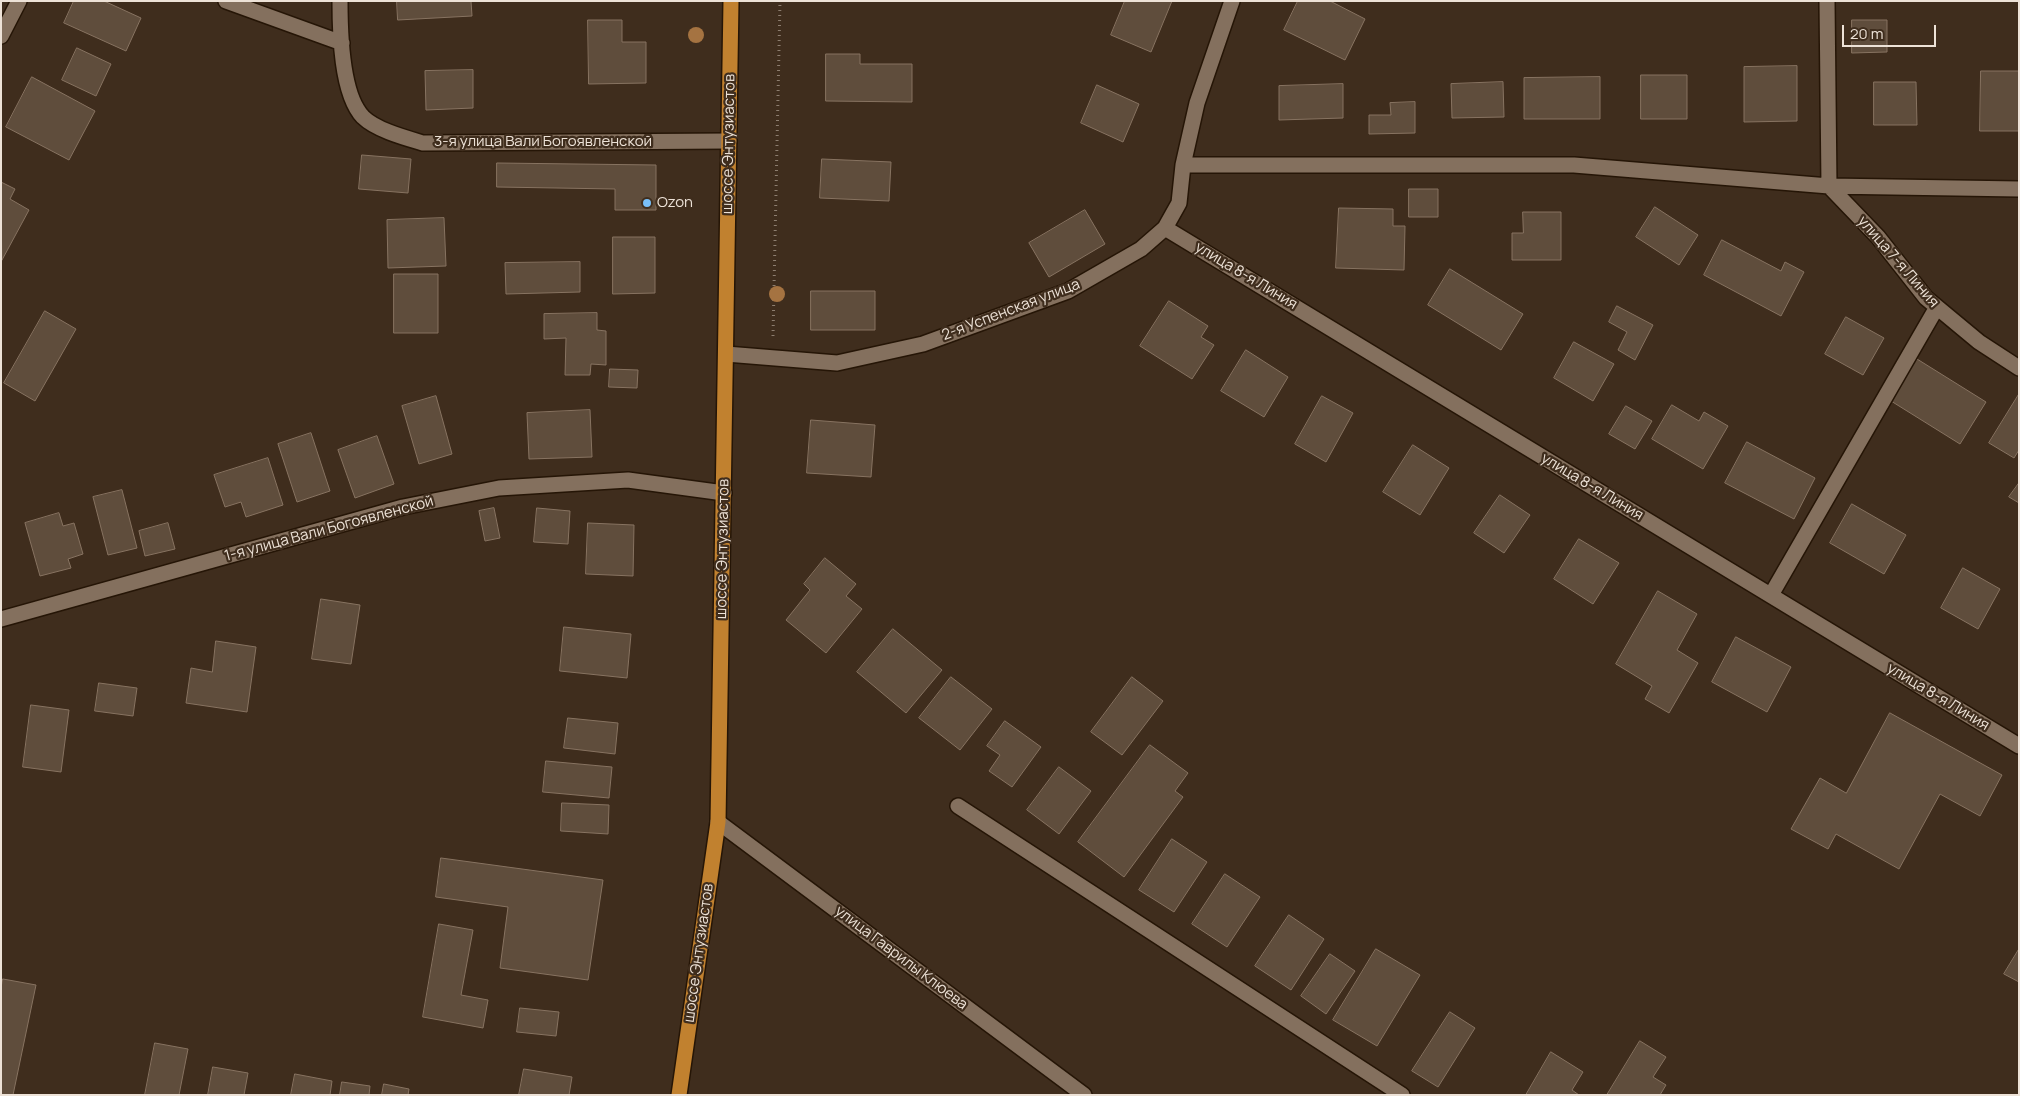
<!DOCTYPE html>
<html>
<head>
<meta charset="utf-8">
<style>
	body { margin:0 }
	#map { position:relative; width:2020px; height:1096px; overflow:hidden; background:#3f2d1d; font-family:Manrope,sans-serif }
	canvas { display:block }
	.frame { position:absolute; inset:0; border:2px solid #ede2d7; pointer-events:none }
	.scale { position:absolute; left:1842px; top:25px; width:94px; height:22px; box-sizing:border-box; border:2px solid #ede2d7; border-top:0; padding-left:6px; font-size:15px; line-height:18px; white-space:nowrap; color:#ede2d7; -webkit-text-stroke:4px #3f2d1d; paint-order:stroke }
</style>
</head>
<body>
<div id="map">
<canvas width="2020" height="1096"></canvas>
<div class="frame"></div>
<div class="scale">20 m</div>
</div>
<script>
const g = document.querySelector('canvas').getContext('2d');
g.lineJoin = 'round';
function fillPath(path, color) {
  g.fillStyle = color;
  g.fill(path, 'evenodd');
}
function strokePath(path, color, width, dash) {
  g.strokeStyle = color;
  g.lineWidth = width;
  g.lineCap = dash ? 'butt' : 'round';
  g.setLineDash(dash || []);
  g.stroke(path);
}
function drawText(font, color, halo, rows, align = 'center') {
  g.font = font + ' Manrope,sans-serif';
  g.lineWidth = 4.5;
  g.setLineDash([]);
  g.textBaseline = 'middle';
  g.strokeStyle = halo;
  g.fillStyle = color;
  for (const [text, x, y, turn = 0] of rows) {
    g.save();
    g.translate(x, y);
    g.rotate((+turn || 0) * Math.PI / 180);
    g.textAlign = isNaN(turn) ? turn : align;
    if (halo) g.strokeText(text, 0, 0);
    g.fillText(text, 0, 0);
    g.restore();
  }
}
const building = new Path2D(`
	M74,1H104L141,18L126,51L64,23Z
	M397,1H471L472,16L398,20Z
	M1125,1H1172L1151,52L1111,35Z
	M1298,1H1330L1365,19L1345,60L1284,30Z
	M588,20H622V42H646V83L589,84Z
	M1852,20H1887V52L1852,53Z
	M77,48L111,64L96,96L62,80Z
	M826,54H860V64H912V102L826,101Z
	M1797,66V121L1744,122V67Z
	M473,70V108L426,110L425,71Z
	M1981,71H2019V131H1980Z
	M1641,75H1687V119H1641Z
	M32,77L95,111L69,160L6,127Z
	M1600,77V119H1524V78Z
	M1503,82L1504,117L1452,118L1451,84Z
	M1874,82H1916L1917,125H1874Z
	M1343,84V118L1279,120V86Z
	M1097,85L1139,104L1123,142L1081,123Z
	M1415,102V133L1369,134V115H1391L1390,103Z
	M362,155L411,159L408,193L359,189Z
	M822,159L891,162L889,201L820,198Z
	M497,163L656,165V210H615V189L497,187Z
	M1,182L15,189L10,199L29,210L2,260Z
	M1409,189H1438V217H1409Z
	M1655,207L1698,235L1679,265L1636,237Z
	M1339,208L1393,209V226H1405L1404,270L1336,268Z
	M1085,210L1105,244L1049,277L1029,243Z
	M1523,212H1561V260H1512V233H1523Z
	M444,218L446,266L388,268L387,220Z
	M613,237H655V293L613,294Z
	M1722,240L1781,271L1785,262L1804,272L1781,316L1704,275Z
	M580,262V292L506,294L505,263Z
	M1450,269L1523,314L1501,350L1428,305Z
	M394,274H438V333H394Z
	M811,291H875V330H811Z
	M1169,301L1208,326L1201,337L1214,345L1192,379L1140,346Z
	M1617,306L1653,325L1635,360L1618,350L1627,332L1609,322Z
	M45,311L76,329L35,401L4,383Z
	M597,313V330L606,331V365L591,364L590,375H565L566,338L544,339V314Z
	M1846,317L1884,338L1863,375L1825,354Z
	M1574,342L1614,364L1593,401L1554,378Z
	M1246,350L1288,377L1264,417L1221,391Z
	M1917,359L1986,402L1960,444L1891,401Z
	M610,369L638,370L637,388L609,387Z
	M2019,394V450L2014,458L1989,443Z
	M436,396L452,454L419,464L402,406Z
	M1322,396L1353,413L1326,462L1295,444Z
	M1672,405L1699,421L1704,412L1728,426L1703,469L1652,439Z
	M1626,406L1652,421L1635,449L1609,434Z
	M590,410L592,457L529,459L527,413Z
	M811,420L875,425L871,477L807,473Z
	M311,433L330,491L297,502L278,444Z
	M377,436L394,484L355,498L338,450Z
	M1747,442L1815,478L1794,519L1725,483Z
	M1413,445L1449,468L1420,515L1383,492Z
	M268,458L283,505L246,517L241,502L225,507L214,475Z
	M2019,483V503L2009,497Z
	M122,490L137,548L108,555L93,497Z
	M1500,495L1530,515L1504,553L1474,533Z
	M1852,504L1906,535L1884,574L1830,543Z
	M494,508L500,538L485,541L479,511Z
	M537,508L570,511L568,544L534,542Z
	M59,513L63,526L74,523L83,554L68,559L71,568L40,576L25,523Z
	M168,523L175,549L145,556L139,531Z
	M588,523L634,525L633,576L586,574Z
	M1579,539L1619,563L1593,604L1554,579Z
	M825,558L856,584L846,596L862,609L826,653L786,620L810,590L804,584Z
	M1963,568L2000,589L1978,629L1941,608Z
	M1658,591L1697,614L1677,650L1698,663L1669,713L1645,699L1652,686L1616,664Z
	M321,599L360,605L351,664L312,659Z
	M564,627L631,634L627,678L560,671Z
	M893,629L942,670L906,713L857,672Z
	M1736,637L1791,667L1767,712L1712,682Z
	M216,641L256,647L247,712L186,703L191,668L212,672Z
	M951,677L992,709L960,750L919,718Z
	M1132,677L1163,701L1122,755L1091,732Z
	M99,683L137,688L133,716L95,711Z
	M31,705L69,710L61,772L23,767Z
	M1890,713L2002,775L1980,816L1940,794L1899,869L1836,834L1828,849L1791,829L1820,778L1846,793Z
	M568,718L618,723L615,754L564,748Z
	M1005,721L1041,747L1012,787L989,771L1000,755L987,746Z
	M1150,745L1188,773L1175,791L1183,797L1124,877L1078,842Z
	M546,761L612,767L609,798L543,792Z
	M1059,767L1091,791L1059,834L1027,810Z
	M562,803L609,805L608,834L561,831Z
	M1172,839L1207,862L1174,912L1139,890Z
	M441,858L603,880L588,980L500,968L508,907L436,897Z
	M1225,874L1260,897L1227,947L1192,924Z
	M1289,915L1324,939L1291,990L1255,966Z
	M439,924L473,930L461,995L488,1000L483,1028L423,1017Z
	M1376,949L1420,975L1377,1046L1333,1020Z
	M2019,949V982L2004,974Z
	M1330,954L1355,971L1326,1014L1301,996Z
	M3,979L36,985L13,1095H1V988Z
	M520,1008L559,1012L556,1036L517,1032Z
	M1450,1012L1475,1028L1438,1087L1412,1071Z
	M1640,1041L1666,1057L1653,1077L1666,1085L1660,1095H1607Z
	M155,1043L188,1049L179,1095H145Z
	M1551,1052L1583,1072L1572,1090L1579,1095H1526Z
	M213,1067L248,1073L244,1095H208Z
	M524,1069L572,1077L569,1095H519Z
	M295,1074L332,1081L330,1095H291Z
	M342,1082L370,1086L369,1095H340Z
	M384,1084L409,1089L408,1095H382Z`);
fillPath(building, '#5f4d3c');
strokePath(building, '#877361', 1);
const minor = new Path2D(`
	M226,1L342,43
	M340,1C340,32 341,94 363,117C376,130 406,138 423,143L729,141
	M1827,1L1829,186L1878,237L1926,298L1979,342L2019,368
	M1,36L19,1
	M1183,165H1574L1829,186L2019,189
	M1165,228L2019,746
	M726,354L837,363L923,344L1068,291L1141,249L1165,228L1179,203L1183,165L1197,103L1232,1
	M1771,595L1937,307
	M1,619L403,507L499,488L628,480L724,493
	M958,806L1402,1095
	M718,822L1084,1095`);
const major = new Path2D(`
	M679,1095L718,822L731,1`);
strokePath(minor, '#251506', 18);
strokePath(major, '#251506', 18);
strokePath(new Path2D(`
	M773,336L780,1`), '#8d7e70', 3, [1, 4]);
strokePath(minor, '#84705e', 15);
strokePath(major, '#c1812f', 15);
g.fillStyle = '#a57341';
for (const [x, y] of [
	[696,35],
	[777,294]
]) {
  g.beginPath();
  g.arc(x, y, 8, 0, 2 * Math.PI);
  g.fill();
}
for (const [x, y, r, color] of [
	[647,203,5,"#79bff8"]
]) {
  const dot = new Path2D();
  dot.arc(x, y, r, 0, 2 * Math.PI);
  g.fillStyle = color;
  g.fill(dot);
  strokePath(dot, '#3f2d1d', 2);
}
drawText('15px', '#ede2d7', '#3f2d1d', [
	["3-я улица Вали Богоявленской",543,142],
	["шоссе Энтузиастов",729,144,-89],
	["улица 7-я Линия",1898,262,49],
	["улица 8-я Линия",1246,276,31],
	["2-я Успенская улица",1011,310,-21],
	["улица 8-я Линия",1592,487,31],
	["1-я улица Вали Богоявленской",329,529,-15],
	["шоссе Энтузиастов",723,549,-89],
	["улица 8-я Линия",1938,697,31],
	["шоссе Энтузиастов",699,953,-82],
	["улица Гаврилы Клюева",901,958,37]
]);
drawText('15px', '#ede2d7', '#3f2d1d', [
	["Ozon",657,203]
], 'left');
</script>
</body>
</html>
